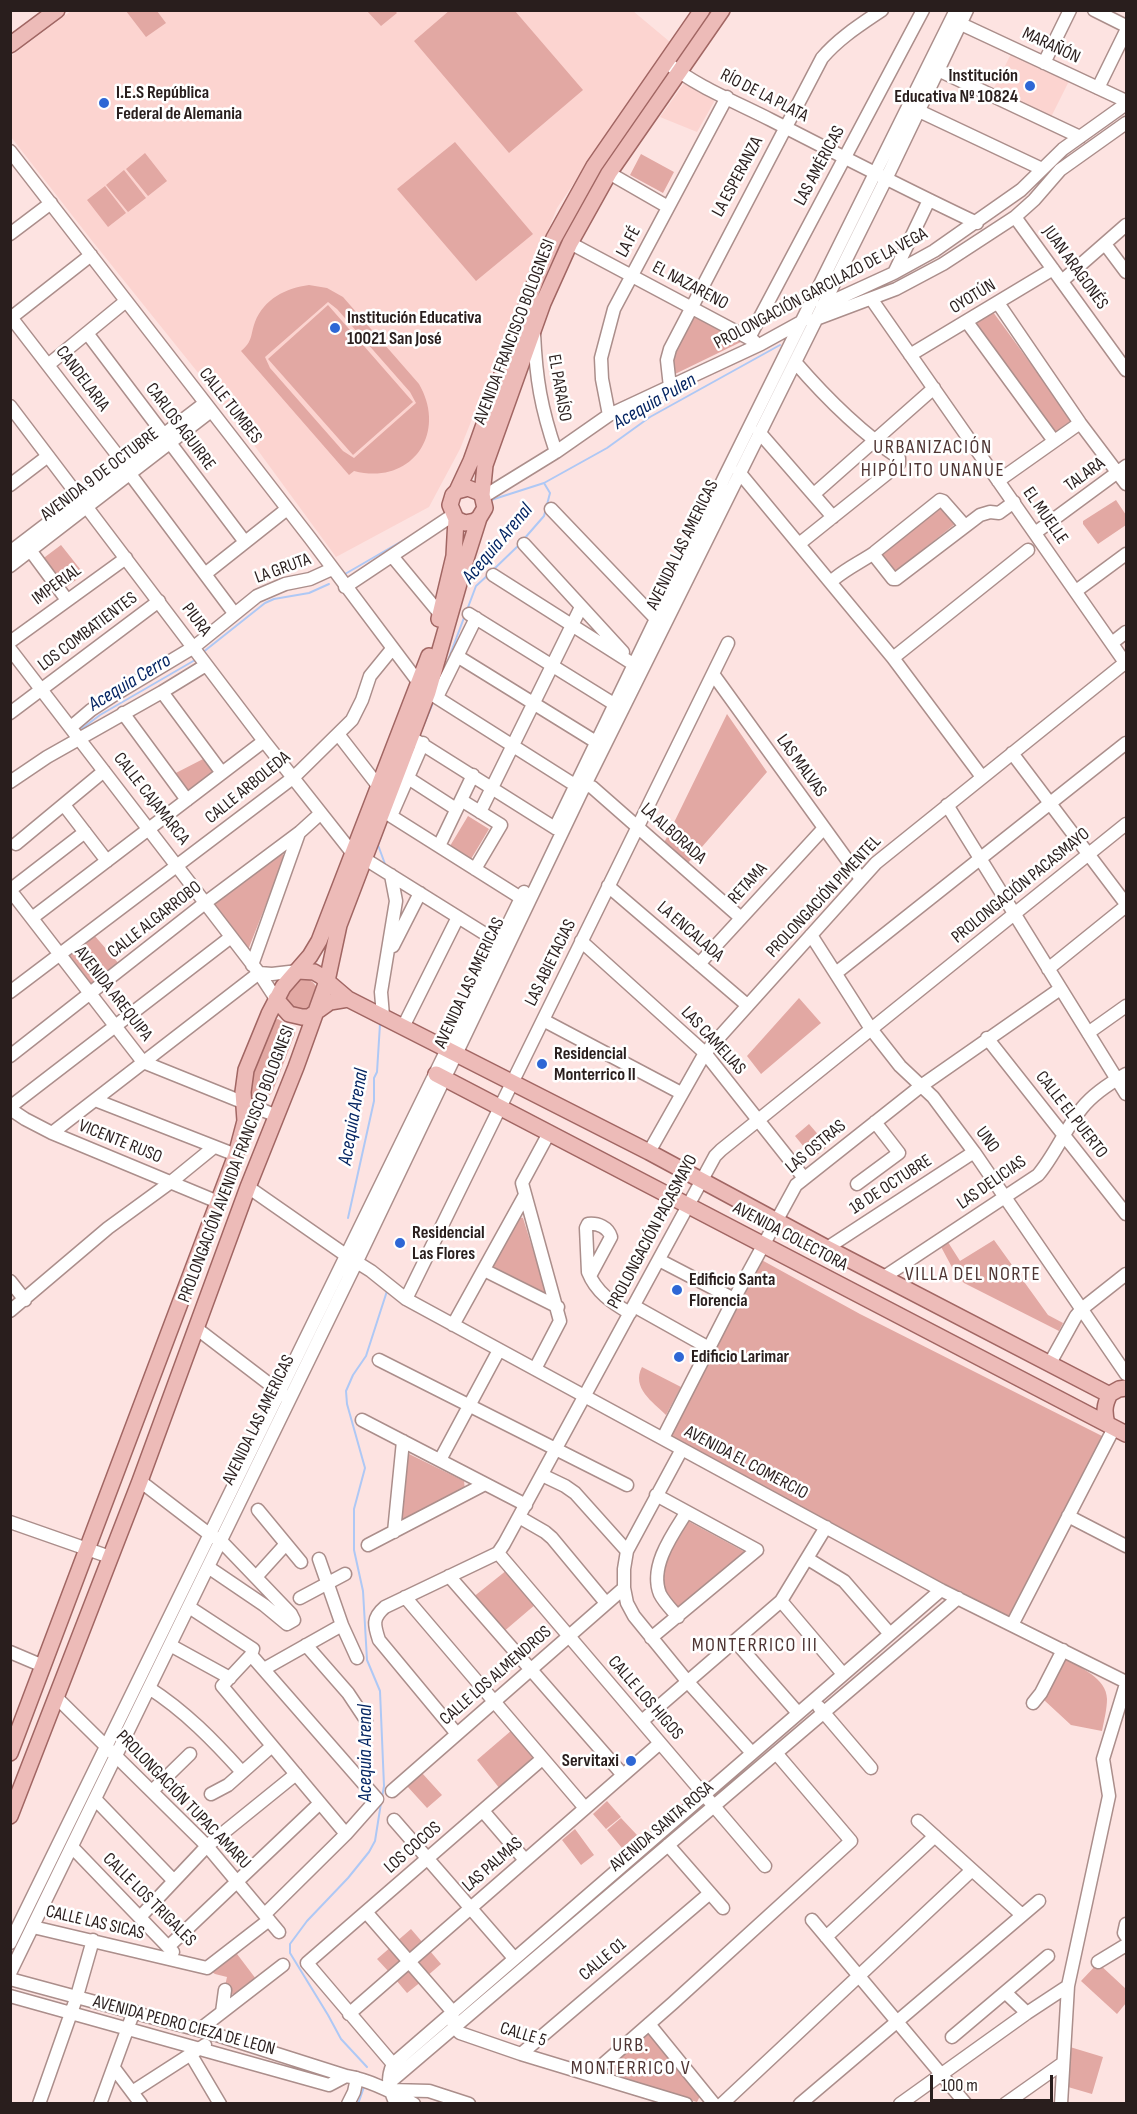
<!DOCTYPE html>
<html>
<head>
<meta charset="utf-8">
<style>
	body { margin:0 }
	#map { position:relative; width:1137px; height:2114px; overflow:hidden; background:#fde3e1; font-family:"Sofia Sans Condensed",sans-serif }
	canvas { display:block }
	.frame { position:absolute; inset:0; border:12px solid #291e1d; pointer-events:none }
	.scale { position:absolute; left:930px; top:2075px; width:123px; height:27px; box-sizing:border-box; border:3px solid #291e1d; border-top:0; padding-left:8px; font-size:18px; line-height:21px; white-space:nowrap; color:#291e1d; -webkit-text-stroke:4px #fff; paint-order:stroke }
</style>
</head>
<body>
<div id="map">
<canvas width="1137" height="2114"></canvas>
<div class="frame"></div>
<div class="scale">100 m</div>
</div>
<script>
const g = document.querySelector('canvas').getContext('2d');
g.lineJoin = 'round';
function fillPath(path, color) {
  g.fillStyle = color;
  g.fill(path, 'evenodd');
}
function strokePath(path, color, width, dash) {
  g.strokeStyle = color;
  g.lineWidth = width;
  g.lineCap = dash ? 'butt' : 'round';
  g.setLineDash(dash || []);
  g.stroke(path);
}
function drawText(font, color, halo, rows, align = 'center') {
  g.font = font + ' "Sofia Sans Condensed",sans-serif';
  g.lineWidth = 5;
  g.setLineDash([]);
  g.textBaseline = 'middle';
  g.strokeStyle = halo;
  g.fillStyle = color;
  for (const [text, x, y, turn = 0] of rows) {
    g.save();
    g.translate(x, y);
    g.rotate((+turn || 0) * Math.PI / 180);
    g.textAlign = isNaN(turn) ? turn : align;
    if (halo) g.strokeText(text, 0, 0);
    g.fillText(text, 0, 0);
    g.restore();
  }
}
fillPath(new Path2D(`
	M71,11H633L670,42L557,208L460,449L429,507L336,557L232,415L93,242L11,137V56Z
	M1011,54L1069,81L1050,119L992,92Z
	M685,82L713,95L714,102L697,132L660,117Z`), '#fcd4d0');
fillPath(new Path2D(`
	M450,10L515,11L583,90L509,153L414,41Z
	M126,11H157L166,23L146,37Z
	M367,11H395L397,13L381,26Z
	M455,142L533,234L476,281L397,189Z
	M145,153L167,181L148,196L126,169Z
	M641,154L674,172L663,193L630,175Z
	M124,170L146,198L128,212L106,185Z
	M105,186L126,213L108,227L87,200Z
	M309,285L327,288L343,297L419,384C448,434 411,486 354,471L349,475L241,351C253,341 250,336 255,322C264,299 286,288 309,285ZM328,302L337,309L410,392L416,403L354,458L343,451L270,368L265,357Z
	M328,305L413,402L353,455L268,359Z
	M993,312L1072,420L1053,434L973,324Z
	M694,315L745,340L673,375L672,358Z
	M1116,500L1126,515V525L1098,544L1083,524V521Z
	M941,505L955,524L895,572L880,553Z
	M61,545L84,574L64,589L41,560Z
	M727,714L767,772L688,863L663,845Z
	M205,758L216,772L187,795L170,776Z
	M468,816L489,829L471,859L450,846Z
	M281,853L285,856L248,950L213,905Z
	M94,935L120,965L89,989L65,959Z
	M286 994a16 16 0 1 1 32 0a16 16 0 1 1-32 0Z
	M799,998L821,1023L761,1074L747,1056Z
	M278,1019L295,1030V1034L272,1093L265,1099H256L248,1092L247,1085L274,1020Z
	M809,1124L828,1146L813,1158L795,1136Z
	M518,1217L523,1218L547,1295L490,1268Z
	M946,1239L960,1261L994,1240L1048,1315L1063,1323L1059,1331L964,1283L955,1273L939,1243Z
	M758,1258L860,1314L1106,1438L1011,1620L666,1437Z
	M642,1367L681,1387L666,1415C653,1402 631,1388 642,1367Z
	M407,1453L464,1481L465,1490L402,1522L400,1521Z
	M688,1521L745,1552L678,1611C673,1605 666,1598 664,1591C655,1567 677,1541 688,1521Z
	M507,1570L536,1604L502,1633L472,1598Z
	M1064,1658C1079,1667 1107,1678 1107,1699C1107,1709 1104,1721 1102,1731L1071,1725L1044,1700Z
	M512,1730L534,1756L533,1762L500,1789L477,1760Z
	M422,1773L442,1795L427,1808L407,1786Z
	M607,1801L621,1817L606,1829L593,1814Z
	M621,1818L637,1835L622,1848L607,1830Z
	M575,1829L594,1855L581,1865L562,1840Z
	M411,1929L423,1943L408,1956L396,1942Z
	M392,1946L403,1959L389,1972L377,1959Z
	M234,1950L256,1979L235,1997L225,1986L227,1977L215,1974L209,1970Z
	M430,1951L441,1964L426,1977L414,1964Z
	M1098,1963L1126,1989V2003L1117,2014L1081,1981Z
	M410,1967L422,1981L407,1993L396,1980Z
	M649,2032L700,2096L697,2102L607,2074L606,2069Z
	M1070,2047L1103,2057L1092,2094L1068,2087Z`), '#e2a8a3');
strokePath(new Path2D(`
	M491,500L544,483L607,448L650,417L780,345
	M524,539L544,516L550,493L544,483
	M492,571L521,543
	M345,574L409,537
	M467,610L476,586L488,575
	M202,653L265,603L274,599L309,593L329,584
	M447,663L465,615
	M80,730L100,715L195,660
	M419,736L432,705
	M385,864L378,845L386,822
	M348,1218L374,1101V1078L377,1072L380,1024
	M382,1797L384,1786L380,1691L367,1660L363,1591L354,1550V1509L365,1468L347,1404L346,1391L353,1375L366,1356L387,1291L385,1289
	M367,2067L341,2039L328,2015L290,1953V1944L307,1921L348,1878L369,1852L375,1841L381,1803
	M358,2104L364,2087`), '#aec8f5', 2);
const minor = new Path2D(`
	M1094,10L1126,26
	M961,24L1126,101
	M666,62C697,87 736,102 771,120C839,155 907,190 977,223
	M1044,63L1070,10
	M938,70L1080,137
	M1098,88L1126,31
	M919,111L1042,169
	M10,151L310,538L419,683
	M609,173L668,207
	M1015,217L1126,370
	M10,234L51,203
	M570,243L754,341
	M1105,244L1126,272
	M894,273L929,200
	M1062,281L1126,225
	M872,300L1126,664
	M998,303L1080,423L1126,484
	M822,306L894,273L934,251L1021,190L1063,149L1126,104
	M10,316L125,465
	M12,317L91,255
	M811,321L896,289L943,264L1015,217L1034,200L1060,170L1126,123
	M967,322L1054,441
	M87,333L245,542
	M534,333C536,379 541,408 556,452
	M749,338L923,10
	M910,355L1053,269
	M795,362C826,398 859,431 899,458V464L799,544
	M48,365L126,301
	M670,387L667,360L670,349L822,58C839,38 860,25 882,10
	M10,406L264,741L354,855
	M609,415L602,379L601,358L614,309L727,97
	M759,432L833,517
	M739,472L893,658L982,777
	M130,474L234,613
	M998,481L1080,423
	M10,485L48,456
	M814,494L934,388
	M483,497L556,452L609,415L761,344L801,322
	M551,509L660,623
	M965,526L943,501L940,500L875,552L874,555L893,579H896L980,515L990,512L999,513L1014,502
	M1035,533L1126,466
	M524,544L623,652
	M30,550L67,600
	M10,552L205,403
	M392,556L440,614
	M10,566L211,411
	M205,574L287,509
	M493,575L633,664
	M834,579C849,567 859,563 874,553
	M345,587L453,515
	M1076,591L1126,554
	M469,614L614,704
	M10,642L126,558
	M1112,643L1126,632
	M10,649L259,973L276,999
	M457,656L596,742
	M893,658L1028,550
	M713,674L861,879
	M162,692L222,773
	M428,692L570,782L592,787L741,918
	M437,697L476,618
	M10,713L159,601
	M123,713L187,800
	M71,727L91,710L114,695L194,647L257,596L285,584L310,579L332,569
	M338,734L379,787
	M417,741L555,828
	M423,743L391,816L521,898
	M1012,753L1126,904
	M408,778L456,809
	M10,782L47,757L162,692L206,665
	M461,800L501,825L475,869
	M64,805L107,861
	M947,805L1126,1094
	M480,812L581,607
	M555,828L725,476L956,10
	M16,844L104,771
	M439,846L473,775
	M365,859L506,947
	M608,886L747,1005
	M10,890L143,1062L277,1116
	M10,890L85,832
	M32,918L264,741
	M811,935L871,1029L900,1066L933,1097L974,1152L1126,1374
	M581,941L705,1053L804,1178
	M393,946L420,893
	M699,964L824,828
	M252,965L299,833
	M1048,969L1126,906
	M259,973L272,974L298,971
	M836,973L1126,743
	M10,992L294,777L352,720L362,700L370,676L392,649
	M383,1016L381,992L396,901L391,875
	M543,1020L681,1093
	M403,1027L458,917
	M1088,1033L1126,1006
	M987,1038L1126,1214
	M10,1056L205,903L300,832L321,813
	M95,1100L236,1155
	M10,1107L231,937
	M10,1109L25,1119L52,1133L218,1202
	M52,1133L259,973
	M649,1152L705,1053L876,863L1126,662
	M857,1184L899,1153L875,1122
	M248,1187L347,1256L371,1271L406,1299L941,1590L1126,1682
	M827,1248L974,1152
	M659,1260L734,1299
	M484,1270L558,1307
	M590,1276L611,1237C608,1227 598,1223 588,1224L586,1228L588,1272C596,1292 612,1303 630,1313
	M884,1277L1038,1175C1055,1155 1065,1129 1082,1108C1094,1093 1110,1083 1126,1074
	M10,1281L25,1300
	M406,1299L728,643
	M634,1306L709,1348
	M10,1311L108,1228L171,1182L214,1147
	M453,1325L525,1195
	M196,1328L285,1396
	M379,1360L627,1485
	M1050,1363L1076,1316L1083,1308L1126,1274
	M535,1369L560,1321L522,1183L549,1133
	M362,1420L526,1505
	M663,1438L734,1299L796,1185L921,1086L1060,989
	M682,1449L627,1551L624,1569V1588L627,1603L634,1616L687,1681L752,1753
	M440,1460L499,1350
	M542,1475L565,1486L575,1493L627,1551
	M140,1481L209,1534L221,1541L291,1614L294,1620L287,1624L264,1605L208,1567
	M258,1510L301,1562
	M1068,1516L1126,1546
	M519,1517L545,1532L552,1538L606,1603
	M10,1522L110,1557
	M394,1532L403,1441
	M368,1545L485,1484
	M498,1553L765,1866
	M319,1559L342,1625L357,1658
	M808,1559L844,1581L890,1634
	M449,1576L623,1775
	M256,1577L285,1545
	M405,1597L585,1808
	M300,1598L345,1574
	M781,1601L843,1674
	M189,1607L253,1649L251,1655L222,1686L346,1834
	M678,1617C672,1610 664,1602 660,1594C649,1567 672,1535 686,1513
	M1012,1625L1114,1428
	M651,1638L757,1550L656,1495
	M735,1641L798,1713
	M170,1645L230,1678
	M306,1645L348,1693L366,1720
	M10,1652L43,1666
	M251,1655L377,1799L346,1834L265,1914
	M264,1669L342,1625
	M149,1688C185,1711 214,1741 242,1772
	M56,1697L207,1846L279,1932
	M1033,1703L1041,1693L1063,1650
	M819,1707L871,1768
	M642,1721L781,1601L826,1527
	M457,1734L379,1640C374,1625 372,1618 385,1607L498,1553L504,1544L715,1156L721,1150L1126,824
	M152,1791L190,1754
	M392,1791L624,1588
	M211,1794L228,1785L272,1746
	M95,1799L174,1881
	M483,1811L525,1860
	M394,1820L514,1958
	M918,1821L1022,1915
	M668,1845L723,1908
	M72,1847L173,1952
	M366,1912L452,2011L454,2027L460,2033L521,2054L686,2104
	M140,1917L207,1846L296,1774
	M812,1920L966,2104
	M1126,1924L1124,1933L1126,1936
	M33,1927L207,1968L269,1920
	M826,1937L935,1836
	M10,1943L524,892
	M168,1947L320,1803
	M1098,1962L1126,1945
	M10,1973L357,1261L581,793L886,179L967,10
	M10,1979L217,2035L346,2076C370,2080 393,2092 414,2104
	M1006,1993L1027,2013
	M10,1996L329,2085L346,2076
	M222,2012L225,1990
	M349,2014L660,1743
	M649,2024L714,2104
	M199,2030L283,1965
	M952,2037L1048,1956
	M521,2054L710,1893
	M191,2055L220,2104
	M393,2064L307,1963L542,1759
	M114,2068L141,2104
	M592,2074L673,2003L851,1841L776,1753
	M389,2083L958,1598
	M391,2090L429,2091L469,2104
	M132,2092L205,2045
	M39,2104L77,1996L93,1940
	M100,2104L134,2011
	M348,2104L354,2092L357,2078
	M396,2104C389,2089 386,2079 393,2064L941,1590
	M722,2104L972,1870
	M800,2104L1039,1901
	M900,2104L1027,2013L1068,1986
	M1005,2104L1063,2063
	M1061,2104L1068,1986L1109,1796L1103,1759L1126,1684`);
const major = new Path2D(`
	M10,45L57,10
	M457,491L471,461L536,279L554,238L594,166L702,10
	M482,495L485,465L543,303L570,243L609,173L722,10
	M439,619L454,556L456,519
	M298,971L314,972L321,976L348,999L649,1152L827,1248L1106,1393L1110,1394L1119,1389L1126,1388
	M276,999L289,1014L302,1017H309L330,1002L348,999
	M436,1074L1126,1434
	M1107,1424C1104,1412 1104,1405 1110,1394
	M10,1753L236,1155L245,1121L243,1092L246,1070L269,1014L283,987L310,956L319,941L429,656
	M10,1816L140,1481L248,1187L296,1067L327,981L339,925L428,692L466,559L479,518L485,508L482,495L478,492L468,488L457,491L453,495L450,505L456,519L465,523L475,521L479,518`);
strokePath(minor, '#ab8e8b', 15);
strokePath(major, '#a16663', 18);
strokePath(minor, '#fff', 12);
strokePath(major, '#edbbb8', 15);
for (const [x, y, r, color] of [
	[1030,86,6,"#2e67d5"],
	[104,103,6,"#2e67d5"],
	[335,328,6,"#2e67d5"],
	[542,1064,6,"#2e67d5"],
	[400,1243,6,"#2e67d5"],
	[677,1290,6,"#2e67d5"],
	[679,1357,6,"#2e67d5"],
	[631,1761,6,"#2e67d5"]
]) {
  const dot = new Path2D();
  dot.arc(x, y, r, 0, 2 * Math.PI);
  g.fillStyle = color;
  g.fill(dot);
  strokePath(dot, '#fff', 2);
}
drawText('18px', '#291e1d', '#fff', [
	["MARAÑÓN",1051,46,25],
	["RÍO DE LA PLATA",764,96,27],
	["LAS AMÉRICAS",820,166,-62],
	["LA ESPERANZA",738,177,-62],
	["LA FÉ",629,242,-62],
	["JUAN ARAGONÉS",1075,268,54],
	["EL NAZARENO",690,286,28],
	["PROLONGACIÓN GARCILAZO DE LA VEGA",821,289,-28],
	["OYOTÚN",973,297,-31],
	["AVENIDA FRANCISCO BOLOGNESI",515,332,-69],
	["CANDELARIA",82,379,53],
	["EL PARAÍSO",559,388,80],
	["CALLE TUMBES",230,406,52],
	["CARLOS AGUIRRE",180,427,53],
	["AVENIDA 9 DE OCTUBRE",100,475,-37],
	["TALARA",1085,475,-36],
	["EL MUELLE",1045,516,55],
	["AVENIDA LAS AMERICAS",683,545,-64],
	["LA GRUTA",283,569,-20],
	["IMPERIAL",57,585,-36],
	["PIURA",196,620,53],
	["LOS COMBATIENTES",88,632,-37],
	["LAS MALVAS",801,766,54],
	["CALLE ARBOLEDA",248,788,-39],
	["CALLE CAJAMARCA",151,799,52],
	["LA ALBORADA",673,834,42],
	["RETAMA",748,884,-48],
	["PROLONGACIÓN PACASMAYO",1021,886,-39],
	["PROLONGACIÓN PIMENTEL",824,897,-47],
	["CALLE ALGARROBO",155,920,-38],
	["LA ENCALADA",690,932,41],
	["LAS ABIETACIAS",551,963,-64],
	["AVENIDA LAS AMERICAS",470,983,-65],
	["AVENIDA AREQUIPA",113,994,52],
	["LAS CAMELIAS",713,1041,47],
	["CALLE EL PUERTO",1071,1115,52],
	["UNO",987,1140,54],
	["VICENTE RUSO",120,1142,22],
	["LAS OSTRAS",816,1147,-40],
	["PROLONGACIÓN AVENIDA FRANCISCO BOLOGNESI",237,1164,-69],
	["LAS DELICIAS",992,1183,-35],
	["18 DE OCTUBRE",891,1185,-33],
	["PROLONGACIÓN PACASMAYO",653,1232,-62],
	["AVENIDA COLECTORA",790,1237,28],
	["AVENIDA LAS AMERICAS",259,1420,-64],
	["AVENIDA EL COMERCIO",746,1463,28],
	["CALLE LOS ALMENDROS",496,1676,-41],
	["CALLE LOS HIGOS",645,1698,49],
	["PROLONGACIÓN TUPAC AMARU",183,1800,46],
	["AVENIDA SANTA ROSA",662,1827,-40],
	["LOS COCOS",413,1848,-41],
	["LAS PALMAS",493,1865,-41],
	["CALLE LOS TRIGALES",149,1900,45],
	["CALLE LAS SICAS",95,1923,13],
	["CALLE 01",603,1960,-40],
	["AVENIDA PEDRO CIEZA DE LEON",184,2026,15],
	["CALLE 5",523,2035,17]
]);
drawText('bold 18px', '#291e1d', '#fff', [
	["Institución",1018,76,"right"],
	["Educativa Nº 10824",1018,97,"right"],
	["I.E.S República",116,93],
	["Federal de Alemania",116,114],
	["Institución Educativa",347,318],
	["10021 San José",347,339],
	["Residencial",554,1054],
	["Monterrico II",554,1075],
	["Residencial",412,1233],
	["Las Flores",412,1254],
	["Edificio Santa",689,1280],
	["Florencia",689,1301],
	["Edificio Larimar",691,1357],
	["Servitaxi",619,1761,"right"]
], 'left');
drawText('italic 20px', '#052563', '#fff', [
	["Acequia Pulen",655,402,-30],
	["Acequia Arenal",498,544,-50],
	["Acequia Cerro",130,683,-31],
	["Acequia Arenal",354,1117,-80],
	["Acequia Arenal",366,1753,-90]
]);
g.letterSpacing = '1.5px';
drawText('20px', '#4f3634', '#fff', [
	["URBANIZACIÓN",933,448],
	["HIPÓLITO UNANUE",933,471],
	["VILLA DEL NORTE",973,1275],
	["MONTERRICO III",755,1646],
	["URB.",631,2046],
	["MONTERRICO V",631,2069]
]);
g.letterSpacing = '0px';
</script>
</body>
</html>
